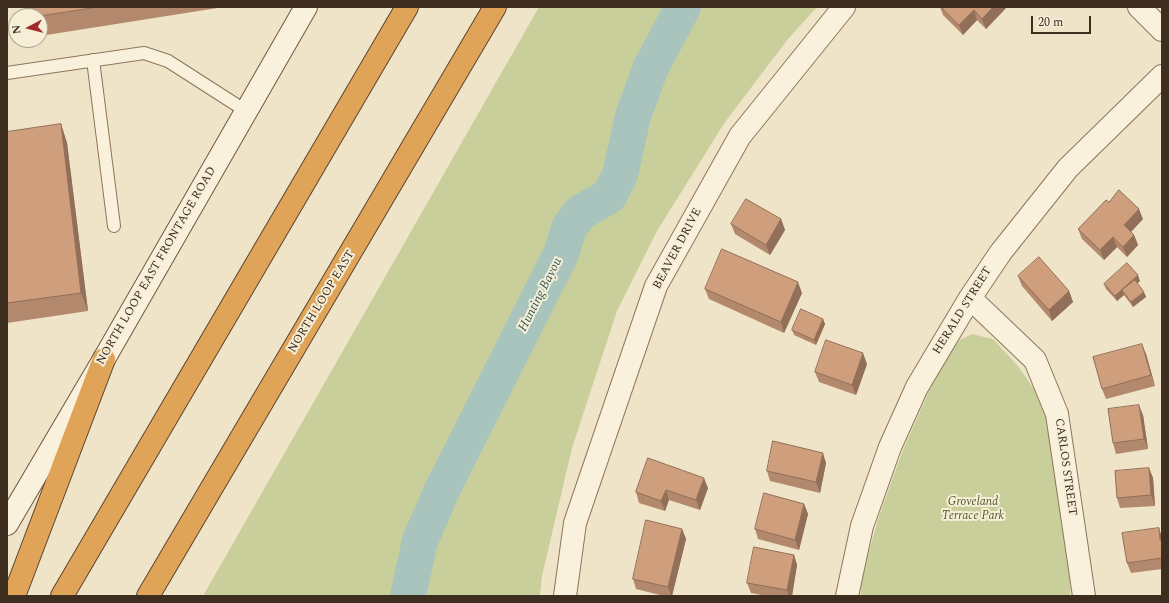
<!DOCTYPE html>
<html>
<head>
<meta charset="utf-8">
<style>
	body { margin:0 }
	#map { position:relative; width:1169px; height:603px; overflow:hidden; background:#f0e4c8; font-family:Spectral,serif }
	canvas { display:block }
	.frame { position:absolute; inset:0; border:8px solid #3d2e20; pointer-events:none }
	.north { position:absolute; left:8px; top:8px; width:40px; height:40px; box-sizing:border-box; background:#f7eed8; border:1px solid #ada18e; border-radius:50%; rotate:263deg; font-size:11px; font-weight:700; line-height:16px; text-align:center; color:#3d2e20 }
	.north::after { content:''; display:block; margin:auto; width:14px; height:18px; background:#9e2a2b; clip-path:polygon(50% 0,100% 100%,50% 72%,0 100%) }
	.scale { position:absolute; left:1031px; top:16px; width:60px; height:18px; box-sizing:border-box; border:2px solid #3d2e20; border-top:0; padding-left:5px; font-size:12px; line-height:14px; white-space:nowrap; color:#3d2e20; -webkit-text-stroke:3px #f7eed8; paint-order:stroke }
</style>
</head>
<body>
<div id="map">
<canvas width="1169" height="603"></canvas>
<div class="frame"></div>
<div class="north">N</div>
<div class="scale">20 m</div>
</div>
<script>
const g = document.querySelector('canvas').getContext('2d');
g.lineJoin = 'round';
function fillPath(path, color) {
  g.fillStyle = color;
  g.fill(path, 'evenodd');
}
function strokePath(path, color, width, dash) {
  g.strokeStyle = color;
  g.lineWidth = width;
  g.lineCap = dash ? 'butt' : 'round';
  g.setLineDash(dash || []);
  g.stroke(path);
}
function drawText(font, color, halo, rows, align = 'center') {
  g.font = font + ' Spectral,serif';
  g.lineWidth = 4;
  g.setLineDash([]);
  g.textBaseline = 'middle';
  g.strokeStyle = halo;
  g.fillStyle = color;
  for (const [text, x, y, turn = 0] of rows) {
    g.save();
    g.translate(x, y);
    g.rotate((+turn || 0) * Math.PI / 180);
    g.textAlign = isNaN(turn) ? turn : align;
    if (halo) g.strokeText(text, 0, 0);
    g.fillText(text, 0, 0);
    g.restore();
  }
}
fillPath(new Path2D(`
	M539,7H817L788,39L725,122L657,231L617,311L572,448L542,576L540,596H203Z
	M972,334L993,339L1018,366L1036,392L1046,419L1071,578L1070,596H861L860,583L879,516L903,450L938,371L958,341Z`), '#c9cf9b');
strokePath(new Path2D(`
	M408,596L420,541L442,490L561,254L569,228L580,213L609,196L620,175L633,116L651,67L683,7`), '#a9c4bc', 36);
const lane = new Path2D(`
	M93,60L114,226
	M7,73L144,53L168,61L246,111`);
const street = new Path2D(`
	M1139,7L1162,30
	M970,298L1035,360L1057,414L1084,596
	M565,596L575,523L656,286L740,136L844,7
	M847,596L862,526L890,447L917,387L970,298L1001,252L1068,168L1162,76`);
const secondary = new Path2D(`
	M7,524L104,359L306,7`);
const highway = new Path2D(`
	M14,596L104,359
	M62,596L407,7
	M148,596L495,7`);
strokePath(lane, '#8d765c', 14);
strokePath(street, '#8d765c', 24);
strokePath(secondary, '#6f573f', 24);
strokePath(highway, '#5b4430', 24);
strokePath(lane, '#faf1dc', 12);
strokePath(street, '#faf1dc', 22);
strokePath(secondary, '#faf1dc', 22);
strokePath(highway, '#e0a458', 22);
fillPath(new Path2D(`
	M26,7H224L40,36V16Z
	M940,7H1007L986,29L977,20L963,35L943,15Z
	M61,124L67,143L88,311L7,323V132Z
	M781,219L785,230L770,255L735,234L731,224Z
	M1143,219L1131,232L1134,235L1138,245L1127,257L1117,247L1104,260L1082,239L1078,229Z
	M1018,276L1069,291L1073,302L1052,321L1022,286Z
	M1140,281L1137,283L1146,297L1133,307L1124,295L1117,301L1106,289L1104,284Z
	M705,289L802,293L784,333L709,299Z
	M823,319L825,324L816,345L794,335L792,330Z
	M1146,354L1155,386L1106,399L1102,389Z
	M867,364L856,395L819,382L815,372Z
	M1143,415L1148,449L1116,454L1113,443Z
	M648,458L708,488L700,510L669,500L665,511L639,503L636,492Z
	M826,463L820,493L770,481L767,471Z
	M1149,468L1153,478L1155,506L1120,508L1117,498Z
	M804,504L808,514L799,550L758,539L755,529Z
	M682,529L686,539L672,596H664L636,589L633,579Z
	M1162,537V569L1131,573L1127,563Z
	M794,555L797,565L792,596H766L751,593L747,583Z`), '#b2896c');
fillPath(new Path2D(`
	M993,7H1007L986,29L982,19Z
	M974,10L977,20L963,35L959,25Z
	M61,124L67,143L88,311L81,293Z
	M1139,209L1143,219L1128,235L1124,225Z
	M781,219L785,230L770,255L766,245Z
	M1134,235L1138,245L1127,257L1123,247Z
	M1113,237L1117,247L1104,260L1100,250Z
	M1138,275L1140,281L1125,294L1122,290L1124,295L1117,301L1115,296Z
	M798,282L802,293L784,333L781,322Z
	M1069,291L1073,302L1052,321L1049,310Z
	M1144,292L1146,297L1133,307L1131,302Z
	M823,319L825,324L816,345L814,340Z
	M1142,344L1146,354L1155,386L1151,375Z
	M863,353L867,364L856,395L852,385Z
	M1139,405L1143,415L1148,449L1144,439Z
	M823,453L826,463L820,493L816,482Z
	M1149,468L1153,478L1155,506L1151,495Z
	M704,478L708,488L700,510L696,500Z
	M666,490L669,500L665,511L661,501Z
	M804,504L808,514L799,550L795,540Z
	M1159,528L1162,537V544L1160,540Z
	M682,529L686,539L672,596H671L668,587Z
	M794,555L797,565L792,596H789L787,590Z`), '#916f58');
const building = new Path2D(`
	M26,7H98L40,16H27Z
	M941,7H993L982,19L974,10L959,25Z
	M61,124L81,293L7,303V132Z
	M1119,190L1139,209L1124,225L1134,235L1123,247L1113,237L1100,250L1078,229L1106,200L1109,202Z
	M746,199L781,219L766,245L731,224Z
	M722,249L798,282L781,322L705,289Z
	M1039,257L1069,291L1049,310L1018,276Z
	M1127,263L1138,275L1115,296L1104,284Z
	M1135,280L1144,292L1131,302L1122,290Z
	M801,309L823,319L814,340L792,330Z
	M826,340L863,353L852,385L815,372Z
	M1142,344L1151,375L1102,389L1093,357Z
	M1139,405L1144,439L1113,443L1108,409Z
	M773,441L823,453L816,482L767,471Z
	M648,458L704,478L696,500L666,490L661,501L636,492Z
	M1149,468L1151,495L1117,498L1115,471Z
	M764,493L804,504L795,540L755,529Z
	M646,520L682,529L668,587L633,579Z
	M1159,528L1160,540H1162V558L1127,563L1122,533Z
	M754,547L794,555L787,590L747,583Z`);
fillPath(building, '#cf9f7d');
strokePath(building, '#916f58', 1);
drawText('12px', '#3d2e20', '#f7eed8', [
	["BEAVER DRIVE",678,249,-62],
	["NORTH LOOP EAST FRONTAGE ROAD",157,266,-60],
	["NORTH LOOP EAST",322,302,-59],
	["HERALD STREET",963,311,-58],
	["CARLOS STREET",1065,467,82]
]);
drawText('italic 12px', '#4d5a26', '#f7eed8', [
	["Groveland",973,503],
	["Terrace Park",973,517]
]);
drawText('italic 13px', '#2f5d5a', '#f7eed8', [
	["Hunting Bayou",541,295,-63]
]);
</script>
</body>
</html>
